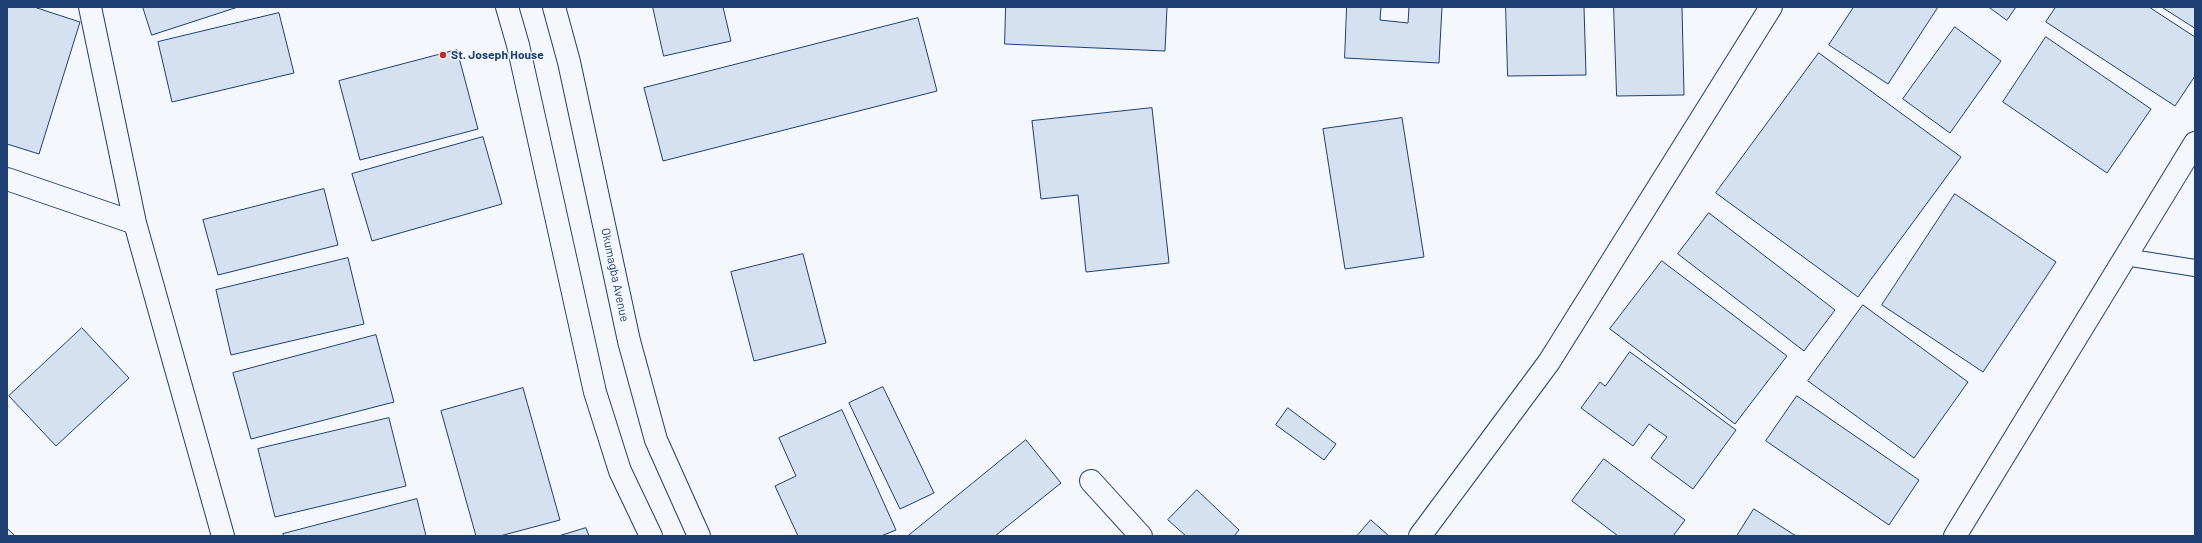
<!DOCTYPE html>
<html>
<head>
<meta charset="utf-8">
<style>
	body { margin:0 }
	#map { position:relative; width:2202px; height:543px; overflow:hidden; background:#f4f7fb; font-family:Barlow,sans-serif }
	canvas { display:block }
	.frame { position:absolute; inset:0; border:8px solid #1d3f73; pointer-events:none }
</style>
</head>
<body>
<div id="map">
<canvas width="2202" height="543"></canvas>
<div class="frame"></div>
</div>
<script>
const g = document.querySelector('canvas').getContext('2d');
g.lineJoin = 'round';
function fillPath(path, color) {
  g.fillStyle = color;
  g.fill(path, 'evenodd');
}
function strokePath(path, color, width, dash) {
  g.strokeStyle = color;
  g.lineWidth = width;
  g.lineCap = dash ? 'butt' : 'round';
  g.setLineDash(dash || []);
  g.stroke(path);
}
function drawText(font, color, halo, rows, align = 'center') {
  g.font = font + ' Barlow,sans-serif';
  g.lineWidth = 3;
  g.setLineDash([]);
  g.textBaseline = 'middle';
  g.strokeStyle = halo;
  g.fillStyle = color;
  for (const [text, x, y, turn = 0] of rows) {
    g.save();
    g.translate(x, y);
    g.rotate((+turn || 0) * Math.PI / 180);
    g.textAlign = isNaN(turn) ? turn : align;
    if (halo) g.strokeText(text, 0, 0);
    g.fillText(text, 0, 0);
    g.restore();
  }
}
const building = new Path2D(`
	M7,7H34L80,22L39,154L7,144Z
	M143,7H238L152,35Z
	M653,7H723L731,41L664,56Z
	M1006,7H1167L1165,51L1005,44Z
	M1347,7H1381L1380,20L1408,23L1409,7H1442L1439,63L1345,58Z
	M1506,7H1584L1586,75L1508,76Z
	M1614,7H1682L1684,95L1617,96Z
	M1854,7H1938L1888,84L1829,45Z
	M1989,7H2016L2007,20Z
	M2056,7H2149L2195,37V76L2175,106L2046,22Z
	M2162,7H2195V28Z
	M279,13L294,73L172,102L158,42Z
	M918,18L937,91L663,161L644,88Z
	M1955,27L2001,61L1950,133L1903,99Z
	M2046,37L2151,109L2107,173L2003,102Z
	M457,50L478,129L360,160L339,81Z
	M1819,53L1961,157L1858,297L1716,193Z
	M1152,108L1169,263L1086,272L1078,195L1041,199L1032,121Z
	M1402,118L1424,257L1345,269L1323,129Z
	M483,137L502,204L372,241L352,174Z
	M324,189L338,245L218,275L203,220Z
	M1955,194L2056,262L1983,372L1882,305Z
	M1709,213L1835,310L1804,351L1678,254Z
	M803,254L826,343L754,361L731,272Z
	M348,258L364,324L231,355L216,290Z
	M1662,261L1787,356L1735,424L1610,329Z
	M1863,305L1968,382L1914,458L1808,381Z
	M82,328L129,378L56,446L9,396Z
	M376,335L394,402L251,439L233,373Z
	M1630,352L1736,430L1693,489L1651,458L1667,437L1649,424L1633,446L1581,408L1600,382L1605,386Z
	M883,387L934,493L900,509L849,403Z
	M523,388L560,520L500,536H476L441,411Z
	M1797,396L1919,480L1889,525L1766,441Z
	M1288,408L1336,444L1324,460L1276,425Z
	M842,410L896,530L881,536H798L775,486L796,476L779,438Z
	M389,418L406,486L275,517L258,449Z
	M1026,440L1061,483L995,536H908Z
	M1604,459L1685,520L1673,536H1618L1572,501Z
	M1197,490L1239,530L1234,536H1186L1168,520Z
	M417,499L426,536H284L283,534Z
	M1754,509L1796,536H1737Z
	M1371,520L1389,536H1357Z
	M7,528L15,536H7Z
	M586,528L589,536H559Z`);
fillPath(building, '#d5e0f0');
strokePath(building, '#1d3f73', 1);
const service = new Path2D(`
	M2125,257L2195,268`);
const minor = new Path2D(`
	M90,7L135,223L223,536
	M7,179L135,223
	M1091,481L1141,536
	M1420,536L1549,362L1771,7
	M1955,536L2195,143`);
const secondary = new Path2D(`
	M507,7L518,45L595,392L620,471L651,536
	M554,7L569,62L629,341L656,440L699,536`);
strokePath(service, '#1d3f73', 18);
strokePath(minor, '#1d3f73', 24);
strokePath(secondary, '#1d3f73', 24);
strokePath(service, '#f4f7fb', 16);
strokePath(minor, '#f4f7fb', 22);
strokePath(secondary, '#f4f7fb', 22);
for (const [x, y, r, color] of [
	[443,55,4,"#c62828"]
]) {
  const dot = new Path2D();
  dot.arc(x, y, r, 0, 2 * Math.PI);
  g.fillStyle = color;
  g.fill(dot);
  strokePath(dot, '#f4f7fb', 1.5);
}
drawText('bold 12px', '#1d3f73', '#f4f7fb', [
	["St. Joseph House",451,55]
], 'left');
drawText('12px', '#1d3f73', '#f4f7fb', [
	["Okumagba Avenue",615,275,78]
]);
</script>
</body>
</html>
